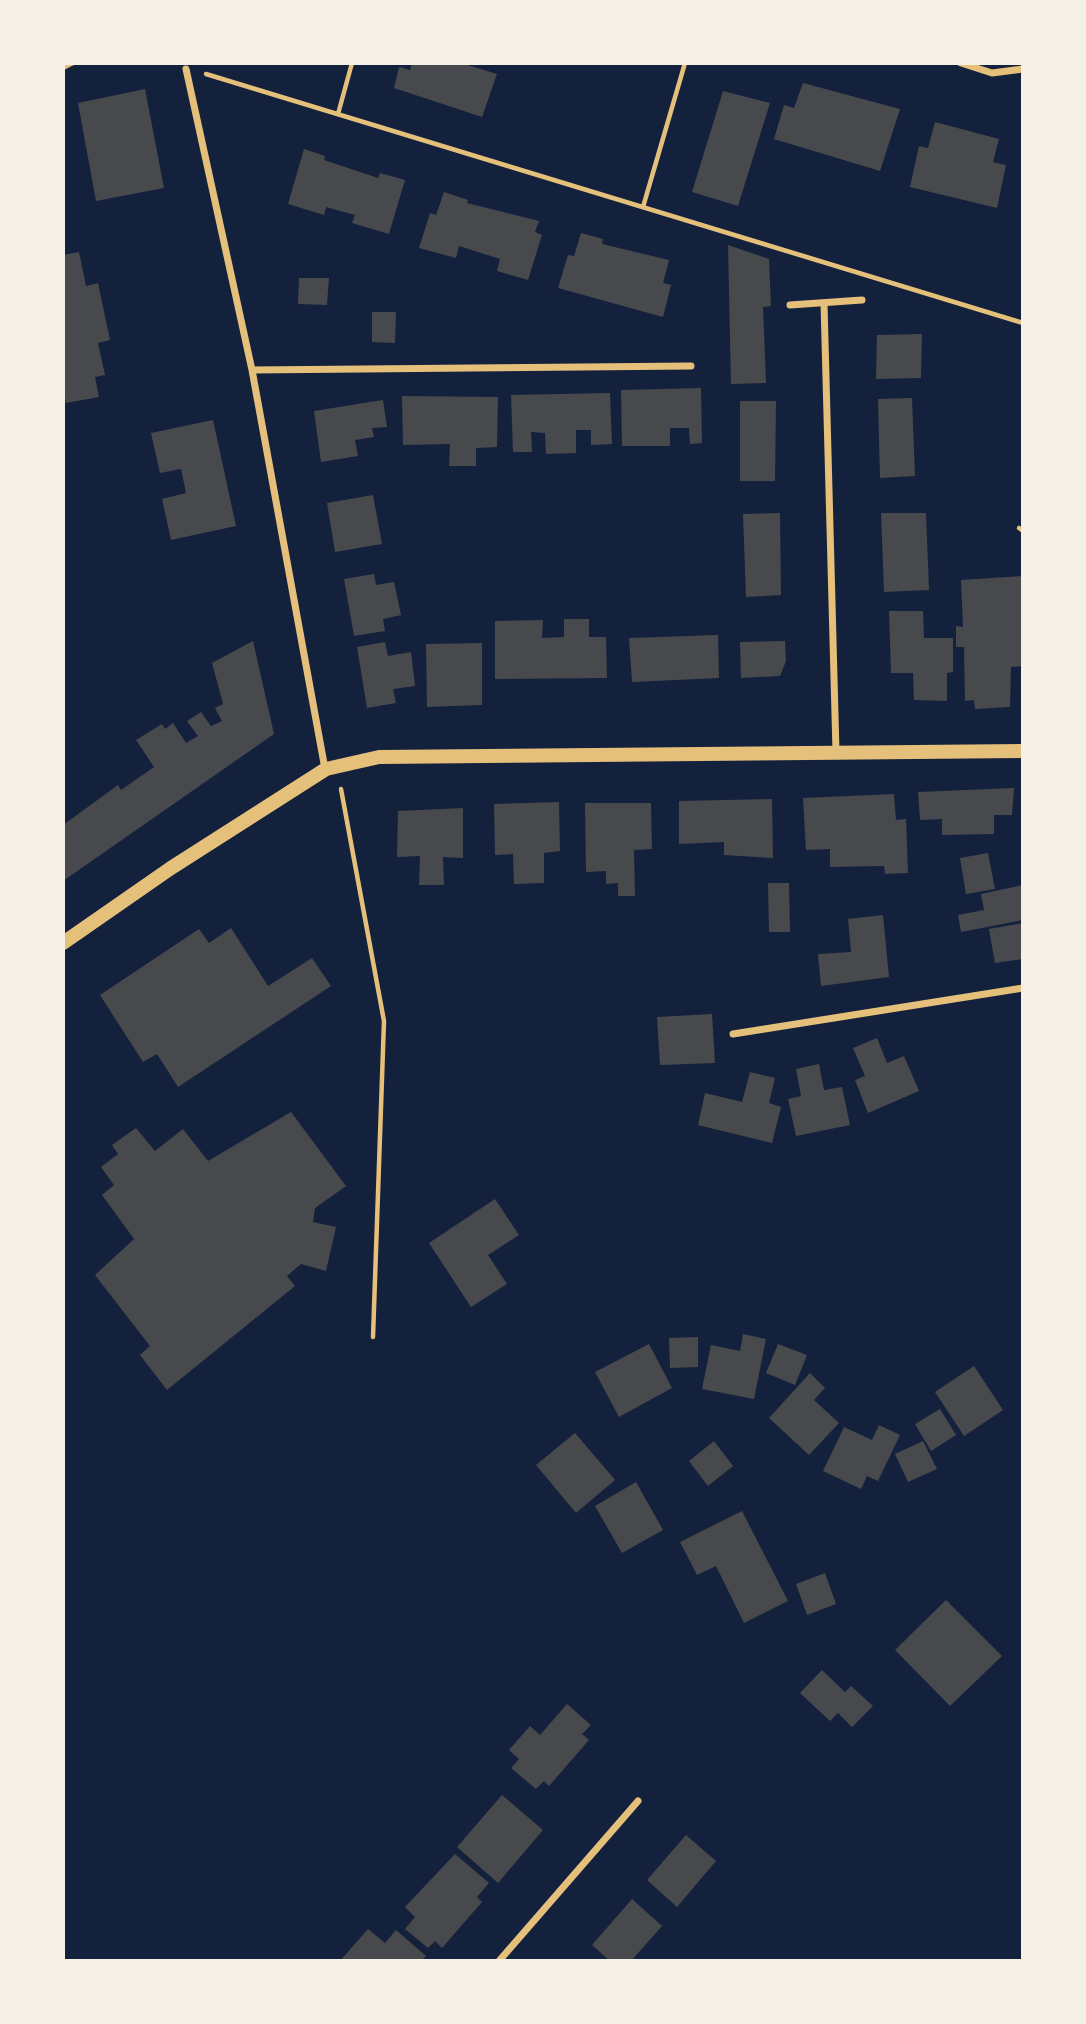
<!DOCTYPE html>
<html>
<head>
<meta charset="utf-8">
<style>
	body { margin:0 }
	#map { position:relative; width:1086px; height:2024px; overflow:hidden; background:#14213d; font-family:"Times New Roman",serif }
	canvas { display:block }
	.frame { position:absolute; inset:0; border:65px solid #f6f1e7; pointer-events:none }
</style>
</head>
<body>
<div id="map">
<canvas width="1086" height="2024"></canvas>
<div class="frame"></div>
</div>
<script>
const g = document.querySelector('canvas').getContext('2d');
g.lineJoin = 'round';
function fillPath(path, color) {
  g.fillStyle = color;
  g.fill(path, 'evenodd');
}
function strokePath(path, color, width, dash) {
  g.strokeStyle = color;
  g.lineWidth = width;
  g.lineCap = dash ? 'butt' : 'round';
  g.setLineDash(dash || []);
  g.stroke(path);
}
fillPath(new Path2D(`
	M412,63H461L497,74L482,117L394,88L399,67L410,70Z
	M803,83L900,109L880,171L774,139L784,105L794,108Z
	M145,89L164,188L96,201L78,103Z
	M723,91L770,103L738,206L692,192Z
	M935,122L999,139L993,162L1006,165L997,208L910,187L919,146L928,148Z
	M304,149L325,156L324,160L378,178L380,173L405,180L389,234L352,223L355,215L326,207L324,215L288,204Z
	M444,192L468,200L467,203L539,221L535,232L542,235L528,280L497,271L500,259L459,246L456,258L419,248L430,213L436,215Z
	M581,233L603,239L602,244L669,260L663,283L671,285L663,317L558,288L568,255L574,256Z
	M728,245L769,259L771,306L763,307L766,383L731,384Z
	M79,252L86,286L98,283L110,340L98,343L105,375L95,377L99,397L66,403L63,388V255Z
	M299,278H329L327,305L298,304Z
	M372,312H396L395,343L372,342Z
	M922,334L921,378L876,379L877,335Z
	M701,388L702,443L690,444L689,428H670V446H622L621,390Z
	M610,393L612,444L591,445V430H576V453L546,454L545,433L531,432L532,452H513L511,395Z
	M402,396L498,397L497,447L476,448V466H449L450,444L403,445Z
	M912,398L915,476L880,478L878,399Z
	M383,400L387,427L372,428L374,437L355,440L358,456L321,462L314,411Z
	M740,401H776L775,481H740Z
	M213,420L236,526L171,540L162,499L186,493L181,469L160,473L151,433Z
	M373,495L382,544L335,552L327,503Z
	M780,513L781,595L746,597L743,514Z
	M881,513H926L929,590L884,592Z
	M374,574L376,585L394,582L401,615L383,619L385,631L354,636L344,579Z
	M1023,576V666L1011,667L1010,707L975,709L974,700L965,701L964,647H956V626L963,627L961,580Z
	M889,611H923L924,638H953V672L947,673V701L914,700L913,673H891Z
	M564,619H589V637H606L607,678L495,679V621L543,620L542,638L564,637Z
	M718,635L719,678L632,682L629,638Z
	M253,641L274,734L63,881V825L118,785L121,790L154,767L136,740L162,724L165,729L173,723L186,743L198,736L187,721L201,712L211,726L222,721L215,708L223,704L212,663Z
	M785,641L786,661L780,676L741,678L740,642Z
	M385,642L388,656L411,652L415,686L393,689L396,703L367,708L357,647Z
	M482,643V705L427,707L426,644Z
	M1014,788L1012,815H994V834L942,835V819L920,820L918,792Z
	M894,794L896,820L906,819L908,873L885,874L884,866L830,867V849L806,850L803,798Z
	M772,799L773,858L724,855V842L679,844V801Z
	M559,802L560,851L544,853V883L514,884L513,854L495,855L494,804Z
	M585,803H651L652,849L634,850L635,896H618V883L606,884V871L586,872Z
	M463,808V858L443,857L444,885H419L420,856L397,857L398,811Z
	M988,853L995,889L966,894L960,858Z
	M768,883H789L790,932H769Z
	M1023,885V920L961,932L958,915L984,910L981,894Z
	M883,915L889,977L821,986L818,954L851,952L848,919Z
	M1023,923V959L995,963L989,929Z
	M231,928L268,986L312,958L331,986L178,1087L157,1054L143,1062L100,995L199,929L209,943Z
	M712,1014L715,1063L660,1065L657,1017Z
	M877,1038L887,1063L904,1056L919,1091L868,1113L855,1080L865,1076L853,1048Z
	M819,1064L824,1090L842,1087L850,1125L796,1136L788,1099L801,1096L796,1069Z
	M750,1072L775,1078L769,1103L781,1107L772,1143L698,1125L705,1093L742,1102Z
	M291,1112L346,1186L315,1208L313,1222L336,1227L326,1271L301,1264L287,1276L295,1286L167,1390L140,1355L150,1346L95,1275L134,1239L102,1195L114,1185L101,1167L118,1154L112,1145L136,1128L155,1151L183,1129L208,1161Z
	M495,1199L519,1235L488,1255L507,1284L471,1307L429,1243Z
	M743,1334L766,1339L754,1399L702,1389L711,1345L740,1351Z
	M698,1337V1367L670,1368L669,1338Z
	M649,1344L672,1388L619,1417L595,1372Z
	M778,1344L807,1355L795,1385L766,1373Z
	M974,1366L1003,1410L964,1436L935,1392Z
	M810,1373L825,1388L814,1400L839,1423L809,1455L769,1418Z
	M940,1409L956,1435L931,1451L915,1424Z
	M879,1425L900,1435L878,1481L867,1476L861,1489L823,1471L844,1427L872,1440Z
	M575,1433L615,1480L576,1513L536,1465Z
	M714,1441L733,1466L708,1486L689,1461Z
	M923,1441L937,1469L908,1482L895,1454Z
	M636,1482L663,1530L622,1553L595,1506Z
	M742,1511L788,1601L744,1623L716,1566L697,1575L680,1542Z
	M825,1573L836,1604L807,1615L796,1584Z
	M946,1600L1002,1656L950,1706L895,1650Z
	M822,1670L845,1692L851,1686L873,1706L852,1727L838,1713L830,1721L800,1693Z
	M567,1704L591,1725L582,1734L589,1740L549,1786L544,1781L536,1789L511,1768L519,1759L509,1750L530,1726L540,1735Z
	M502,1795L543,1830L498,1883L457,1847Z
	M686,1835L716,1861L677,1907L647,1880Z
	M455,1854L489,1883L477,1897L482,1902L442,1948L435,1941L428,1948L405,1929L415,1917L405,1907Z
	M632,1899L662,1926L631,1961H610L592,1945Z
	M368,1929L385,1943L396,1930L426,1956L422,1961H340Z`), '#48494c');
strokePath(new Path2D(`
	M63,68L73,63
	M206,74L1023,323
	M338,114L352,63
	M643,207L685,63
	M1019,528L1023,531
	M341,789L384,1021L373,1337`), '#e5c07b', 4.5);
strokePath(new Path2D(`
	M961,63L992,73L1023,69
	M186,69L252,370L325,769
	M824,303L836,752
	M790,305L862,300
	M252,370L691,366
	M733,1034L1023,988
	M499,1961L638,1801`), '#e5c07b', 7);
strokePath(new Path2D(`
	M63,943L171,868L326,769L379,757L1023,751`), '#e5c07b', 14);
</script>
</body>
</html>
